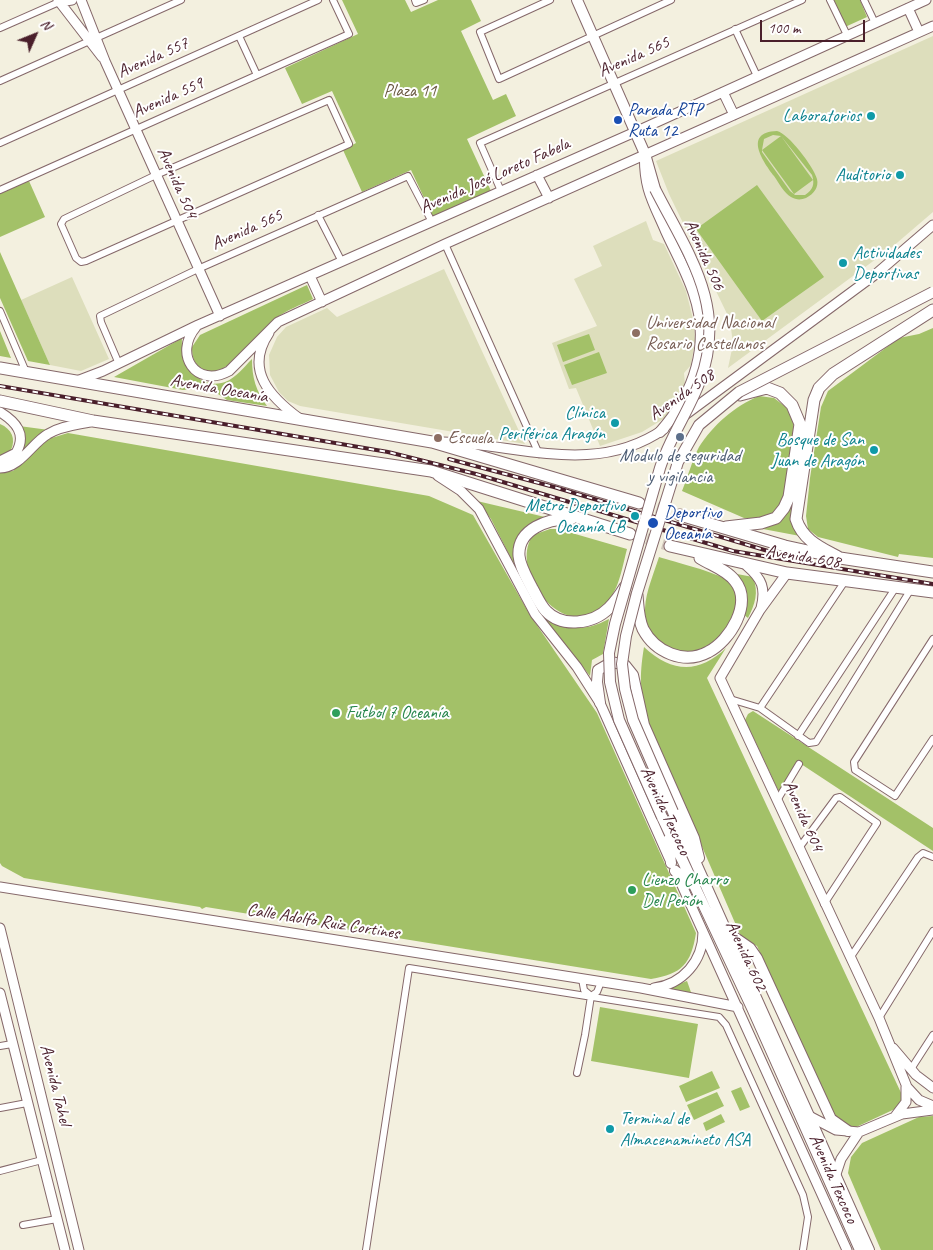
<!DOCTYPE html>
<html>
<head>
<meta charset="utf-8">
<style>
	body { margin:0 }
	#map { position:relative; width:933px; height:1250px; overflow:hidden; background:#f3f0df; font-family:Caveat,sans-serif }
	canvas { display:block }
	.north { position:absolute; left:10px; top:10px; width:50px; height:50px; -webkit-text-stroke:4px #fff; paint-order:stroke; rotate:46deg; font-size:14px; font-weight:700; line-height:20px; text-align:center; color:#4a1f2b }
	.north::after { content:''; display:block; margin:auto; width:18px; height:22px; background:#4a1f2b; clip-path:polygon(50% 0,100% 100%,50% 72%,0 100%) }
	.scale { position:absolute; left:760px; top:20px; width:105px; height:22px; box-sizing:border-box; border:2px solid #4a1f2b; border-top:0; padding-left:6px; font-size:15px; line-height:18px; white-space:nowrap; color:#4a1f2b; -webkit-text-stroke:4px #fff; paint-order:stroke }
</style>
</head>
<body>
<div id="map">
<canvas width="933" height="1250"></canvas>
<div class="north">N</div>
<div class="scale">100 m</div>
</div>
<script>
const g = document.querySelector('canvas').getContext('2d');
g.lineJoin = 'round';
function fillPath(path, color) {
  g.fillStyle = color;
  g.fill(path, 'evenodd');
}
function strokePath(path, color, width, dash) {
  g.strokeStyle = color;
  g.lineWidth = width;
  g.lineCap = dash ? 'butt' : 'round';
  g.setLineDash(dash || []);
  g.stroke(path);
}
function drawText(font, color, halo, rows, align = 'center') {
  g.font = font + ' Caveat,sans-serif';
  g.lineWidth = 4;
  g.setLineDash([]);
  g.textBaseline = 'middle';
  g.strokeStyle = halo;
  g.fillStyle = color;
  for (const [text, x, y, turn = 0] of rows) {
    g.save();
    g.translate(x, y);
    g.rotate((+turn || 0) * Math.PI / 180);
    g.textAlign = isNaN(turn) ? turn : align;
    if (halo) g.strokeText(text, 0, 0);
    g.fillText(text, 0, 0);
    g.restore();
  }
}
fillPath(new Path2D(`
	M933,36V212L891,248L728,368L733,344L730,320L669,194L656,161Z
	M646,221L653,240L664,244L686,291L694,323L695,341L691,365L684,373L685,384L675,404L665,418L642,432L600,446L576,388L569,389L552,343L597,326L574,279L602,266L593,246Z
	M444,269L525,444L300,406L288,401L279,392L270,375L269,355L277,337L286,327L327,308L337,317Z
	M72,277L109,359L81,371L50,365L21,300Z`), '#dddebc');
fillPath(new Path2D(`
	M342,0H405L411,12L438,0H471L481,21L461,31L493,100L506,94L516,116L467,139L491,191L433,217L411,170L362,192L343,150L356,143L332,91L302,104L285,68L358,34Z
	M833,0H860L867,17L845,27Z
	M777,131C788,133 814,167 817,179C819,187 814,194 806,198C801,200 796,200 791,197C784,193 779,183 774,176C764,163 742,132 777,131ZM773,135L781,136L762,150L764,139ZM781,136L812,175C815,184 813,190 805,195H795L790,191L762,152V150L794,194L813,180Z
	M29,181L45,217L0,237V193Z
	M757,185L824,277L762,321L696,229Z
	M0,252L50,365L28,361L0,298Z
	M307,285L313,299C301,305 286,310 275,319C258,332 223,387 200,368C193,362 192,355 192,347L200,335Z
	M933,328V558L899,554L898,557L818,537L808,529L806,516L810,478L821,407L828,391L899,338L919,334Z
	M0,331L11,358L0,356Z
	M589,334L595,350L563,362L557,345Z
	M182,338C180,362 198,391 225,382C236,378 244,367 252,359C252,378 256,391 267,406L227,400L218,394L194,389L183,390L114,377Z
	M599,352L607,373L572,385L564,365Z
	M759,396L774,398L786,407L794,422L785,498L775,512L758,519L744,518L682,491C688,477 692,460 699,447C713,425 735,406 759,396Z
	M0,424C12,429 16,439 11,450L0,457Z
	M19,426L49,430L19,456Z
	M68,433L429,496L473,515L530,615L597,713L696,933C691,964 682,974 651,979L206,907L202,909L200,907L24,878L2,866L0,863V472L13,471L45,440Z
	M794,498L800,536L763,529L775,523Z
	M477,501L545,517L525,530L520,576L491,519Z
	M550,529H558L627,549C623,564 620,584 611,597C572,655 506,573 533,535Z
	M659,557C674,562 717,572 728,581C760,610 696,684 655,636C648,629 644,618 645,608C646,591 654,573 659,557Z
	M737,574L753,577C759,593 755,604 748,618L744,615L746,593Z
	M540,613C564,630 582,633 609,619L603,654L592,660L590,676Z
	M644,647C672,673 699,674 726,648L707,678L903,1097L897,1108L852,1129L837,1123L757,946L742,939L648,722C640,691 639,678 644,647Z
	M753,711L933,828V851L798,762L779,792L745,720L748,714Z
	M687,981L692,995L664,990Z
	M600,1007L698,1024L689,1078L591,1061Z
	M712,1071L720,1088L686,1102L679,1086Z
	M741,1087L750,1107L740,1111L731,1091Z
	M717,1092L724,1106L694,1120L687,1105Z
	M721,1114L725,1122L706,1131L703,1123Z
	M933,1116V1250H881L848,1173L851,1157L862,1143L919,1117Z`), '#a3c168');
strokePath(new Path2D(`
	M641,503L680,515
	M631,534L670,546`), '#d1c6bb', 11, [11, 5.5]);
const street = new Path2D(`
	M415,0L416,3L424,0
	M550,0L480,32L499,79L671,0
	M830,0L847,35
	M864,0L875,23
	M0,28L59,2
	M735,29L757,76
	M239,36L257,75
	M0,81L181,0
	M329,100L349,144L86,261L81,262L76,258L61,224L64,219L156,175Z
	M0,143L318,0
	M0,190L349,34L333,0
	M501,191L480,143L802,0
	M318,215L342,262
	M445,244L539,454
	M0,311L26,372
	M119,364L101,322L100,316L198,269L408,176L432,222
	M933,639L854,762L855,770L895,796L933,739
	M730,699L760,708L809,743L816,742L911,589
	M760,708L845,581
	M798,736L896,587
	M778,799L799,764
	M799,848L836,798L840,797L877,823L824,904
	M850,958L918,857L923,853L933,857
	M582,979L584,990L590,995
	M879,1018L933,931
	M0,1046L12,1044
	M911,1069L933,1035
	M577,1073L585,1035L591,996L597,992L601,982
	M0,1108L27,1103
	M0,1171L42,1160
	M23,1225L57,1219
	M366,1250L409,968L719,1017L726,1025L803,1195L808,1217L803,1250`);
const secondary = new Path2D(`
	M58,0L102,57
	M81,0L105,61L220,316
	M59,2L72,0
	M908,8L919,32
	M723,92L734,115
	M537,175L549,198
	M310,276L322,302
	M196,327C173,354 196,389 229,371L278,322L445,244L933,26
	M269,333C244,370 270,397 300,419
	M77,381L103,371L198,325L635,132L926,0
	M0,412C16,422 27,434 16,453L0,461
	M685,415L876,274L933,225
	M443,442C519,444 595,477 664,429
	M0,468C20,468 32,443 48,434C61,426 76,425 90,422
	M438,476L461,491L479,509L535,614L577,667L600,703L669,858
	M747,566C762,579 766,588 761,608
	M787,573L760,610L720,678L879,1018L907,1087L919,1100L933,1106
	M675,870L847,1250
	M0,887L641,988L738,1007
	M0,928L79,1250
	M654,988C683,984 703,961 703,932
	M0,993L65,1250
	M893,1048L916,1075L933,1088
	M896,1115L906,1102V1087
	M811,1117L836,1130L859,1132L902,1114L933,1110
	M836,1174L841,1159L859,1132`);
const primary = new Path2D(`
	M577,0L645,154L655,189
	M645,154C644,188 653,201 666,231C675,251 687,272 694,294C711,344 695,393 660,432
	M600,703L597,682L598,670L612,662L625,665L633,675L644,725L694,838L699,858
	M673,812L869,1250
	M662,817L752,1008L860,1250
	M668,840L671,863
	M675,871L694,882
	M734,937L750,948L757,958L831,1119L848,1131`);
const highway = new Path2D(`
	M0,368L432,442L639,503
	M0,401L93,421L431,471L630,534
	M680,515L785,546L840,558L933,572
	M571,519C549,518 517,529 519,556C520,567 527,578 532,588C536,595 540,605 546,611C562,628 593,624 609,608C615,602 620,595 625,587
	M726,527L761,523L776,518L784,508L789,497L800,424L792,405L780,393L767,388L740,395
	M670,546L787,573L933,592
	M840,558C822,548 803,541 796,519L814,400L819,388L833,374L933,310
	M637,595C638,606 638,618 643,629C655,652 684,665 708,652C730,641 753,603 735,581C727,570 711,565 700,558`);
strokePath(street, '#85686a', 8);
strokePath(secondary, '#85686a', 11);
strokePath(primary, '#85686a', 12);
strokePath(highway, '#85686a', 13);
strokePath(street, '#fff', 6);
strokePath(secondary, '#fff', 9);
strokePath(primary, '#fff', 10);
strokePath(highway, '#fff', 11);
const rail = new Path2D(`
	M0,386L388,452L476,474L733,551L933,584
	M449,459L554,487L778,554`);
strokePath(rail, '#4a1f2b', 4);
strokePath(rail, '#fff', 2, [5.5]);
const primaryBridge = new Path2D(`
	M655,189C688,254 728,306 700,381C689,411 670,437 660,468L615,624L609,653L610,682L619,720L662,817
	M673,812L633,720L625,689L622,664L626,636L637,593L678,462L699,425L739,392L933,292`);
strokePath(primaryBridge, '#85686a', 12, []);
strokePath(primaryBridge, '#fff', 10);
for (const [x, y, r, color] of [
	[871,116,5,"#0f9aa8"],
	[618,120,5,"#1a4fb4"],
	[900,175,5,"#0f9aa8"],
	[843,263,5,"#0f9aa8"],
	[636,333,5,"#8d6e63"],
	[615,423,5,"#0f9aa8"],
	[680,437,5,"#5c6f8a"],
	[438,438,5,"#8d6e63"],
	[874,450,5,"#0f9aa8"],
	[635,516,5,"#0f9aa8"],
	[653,523,6,"#1a4fb4"],
	[336,713,5,"#2e9e5b"],
	[632,890,5,"#2e9e5b"],
	[610,1129,5,"#0f9aa8"]
]) {
  const dot = new Path2D();
  dot.arc(x, y, r, 0, 2 * Math.PI);
  g.fillStyle = color;
  g.fill(dot);
  strokePath(dot, '#fff', 2);
}
drawText('18px', '#4a1f2b', '#fff', [
	["Avenida 565",634,57,-24],
	["Avenida 557",153,58,-24],
	["Avenida 559",168,98,-24],
	["Avenida José Loreto Fabela",495,176,-24],
	["Avenida 504",177,183,66],
	["Avenida 565",247,230,-24],
	["Avenida 506",704,255,66],
	["Avenida Oceanía",219,389,10],
	["Avenida 508",682,395,-35],
	["Avenida 608",803,557,9],
	["Avenida Texcoco",665,811,65],
	["Avenida 604",803,816,66],
	["Calle Adolfo Ruiz Cortines",323,922,9],
	["Avenida 602",746,956,65],
	["Avenida Tahel",55,1085,76],
	["Avenida Texcoco",833,1179,66]
]);
drawText('18px', '#695840', '#fff', [
	["Plaza 11",410,91]
]);
drawText('18px', '#164399', '#fff', [
	["Parada RTP",628,110],
	["Ruta 12",628,131],
	["Deportivo",664,513],
	["Oceanía",664,534]
], 'left');
drawText('18px', '#0d838f', '#fff', [
	["Laboratorios",861,116],
	["Auditorio",890,175],
	["Actividades",853,253,"left"],
	["Deportivas",853,274,"left"],
	["Clínica",605,413],
	["Periférica Aragón",605,434],
	["Bosque de San",864,440],
	["Juan de Aragón",864,461],
	["Metro Deportivo",625,506],
	["Oceanía LB",625,527],
	["Terminal de",620,1119,"left"],
	["Almacenamineto ASA",620,1140,"left"]
], 'right');
drawText('18px', '#785e54', '#fff', [
	["Universidad Nacional",646,323],
	["Rosario Castellanos",646,344],
	["Escuela",448,438]
], 'left');
drawText('18px', '#4e5e75', '#fff', [
	["Modulo de seguridad",680,456],
	["y vigilancia",680,477]
]);
drawText('18px', '#27864d', '#fff', [
	["Futbol 7 Oceanía",346,713],
	["Lienzo Charro",642,880],
	["Del Peñón",642,901]
], 'left');
</script>
</body>
</html>
